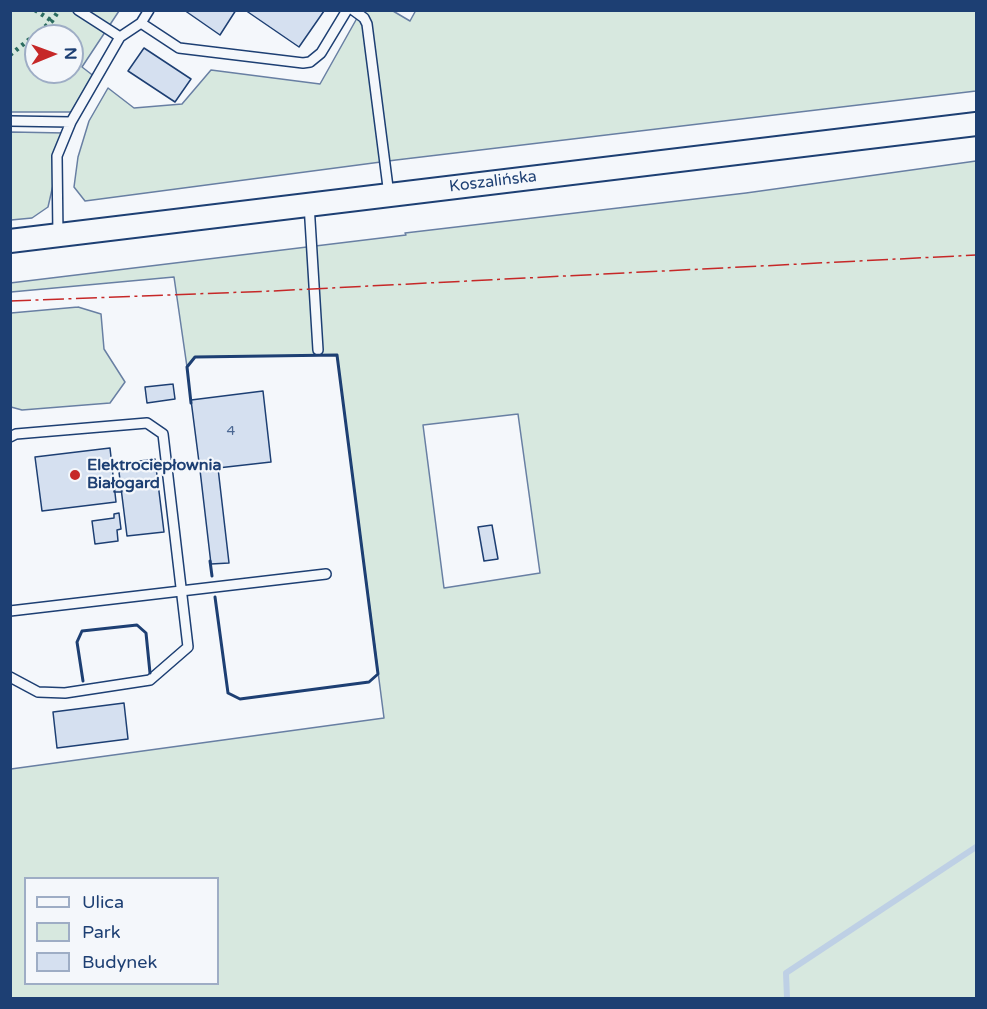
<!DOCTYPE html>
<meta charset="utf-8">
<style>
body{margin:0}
#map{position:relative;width:987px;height:1009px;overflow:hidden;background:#f4f7fb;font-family:"Varela Round",sans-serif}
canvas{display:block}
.frame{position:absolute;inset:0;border:12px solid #1d3f73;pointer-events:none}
.legend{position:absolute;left:24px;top:877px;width:195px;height:108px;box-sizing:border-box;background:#f4f7fb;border:2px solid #9eadc5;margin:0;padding:8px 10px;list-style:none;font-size:18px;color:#1d3f73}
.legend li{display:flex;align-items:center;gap:12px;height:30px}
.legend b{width:30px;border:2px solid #9eadc5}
.north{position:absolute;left:24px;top:24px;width:60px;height:60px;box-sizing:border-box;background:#f4f7fb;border:2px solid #9eadc5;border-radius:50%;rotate:89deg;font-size:16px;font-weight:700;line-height:24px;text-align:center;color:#1d3f73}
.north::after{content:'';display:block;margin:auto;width:21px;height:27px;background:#c62828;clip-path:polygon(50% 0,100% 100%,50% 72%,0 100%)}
</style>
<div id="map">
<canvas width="987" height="1009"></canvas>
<div class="frame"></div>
<ul class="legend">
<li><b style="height:8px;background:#f4f7fb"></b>Ulica</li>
<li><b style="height:16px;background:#d7e8df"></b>Park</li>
<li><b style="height:16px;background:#d5e0f0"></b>Budynek</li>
</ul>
<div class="north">N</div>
</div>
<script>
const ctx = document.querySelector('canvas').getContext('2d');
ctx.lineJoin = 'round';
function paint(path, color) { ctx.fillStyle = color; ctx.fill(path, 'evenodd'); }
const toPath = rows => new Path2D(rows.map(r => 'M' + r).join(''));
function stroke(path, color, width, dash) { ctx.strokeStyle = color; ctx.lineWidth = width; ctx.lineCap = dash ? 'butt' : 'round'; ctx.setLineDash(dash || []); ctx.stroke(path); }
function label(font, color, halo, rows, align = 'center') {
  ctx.font = font + ' "Varela Round",sans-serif'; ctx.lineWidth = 4.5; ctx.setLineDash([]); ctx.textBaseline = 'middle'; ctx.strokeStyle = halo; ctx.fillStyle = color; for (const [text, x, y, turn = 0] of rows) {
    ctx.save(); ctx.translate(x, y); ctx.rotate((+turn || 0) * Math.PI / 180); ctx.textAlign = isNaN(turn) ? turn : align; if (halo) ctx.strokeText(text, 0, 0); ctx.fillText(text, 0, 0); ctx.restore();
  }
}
const green = toPath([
 [416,10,976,11,976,91,396,160,85,201,74,187,78,157,89,121,108,88,134,108,182,104,211,70,320,84,361,11,393,11,410,21,416,10],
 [10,11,119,11,82,67,95,77,75,112,11,112,10,11],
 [36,36,72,36,72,72,36,72,36,36],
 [11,132,65,133,48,207,32,218,11,220,11,132],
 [976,161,976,998,11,998,11,769,384,718,337,355,195,357,187,367,174,277,11,292,10,283,406,235,405,233,746,193,976,161],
 [518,414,540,573,444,588,423,425,518,414],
 [26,878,218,878,218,984,26,984,26,878],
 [78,307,101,314,104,349,125,382,110,403,22,410,11,407,11,313,78,307]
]);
paint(green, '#d7e8df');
stroke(green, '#687fa3', 1.5);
stroke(toPath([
 [787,998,786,973,976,847]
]), '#bed0e5', 6);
const building = toPath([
 [184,10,236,10,220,35,184,10],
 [245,10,323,10,324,11,299,47,245,10],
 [144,48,191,79,175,102,128,71,144,48],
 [173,384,175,399,147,403,145,387,173,384],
 [263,391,271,462,200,470,191,400,263,391],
 [110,448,116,502,42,511,35,457,110,448],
 [155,459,164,532,127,536,118,464,155,459],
 [218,468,229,563,211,564,200,470,218,468],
 [120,482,122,492,114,492,114,483,120,482],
 [119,513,121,529,117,530,118,541,95,544,92,521,114,518,114,514,119,513],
 [492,525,498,559,484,561,478,527,492,525],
 [124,703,128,739,57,748,53,712,124,703]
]);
paint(building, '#d5e0f0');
stroke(building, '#1d3f73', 1.5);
const service = toPath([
 [78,10,120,37],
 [353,10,364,18,367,24,389,195],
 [141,23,179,48,303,63,310,62,321,53,347,10],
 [10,121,71,122],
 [309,204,318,350],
 [58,236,57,156,71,122,120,37,141,23,149,10],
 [10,437,16,434,147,423,163,434,188,647,150,680,65,693,38,692,10,677],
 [10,611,326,574]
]);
const tertiary = toPath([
 [10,241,976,124]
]);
stroke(service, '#1d3f73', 12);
stroke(tertiary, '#1d3f73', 26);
stroke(service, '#f4f7fb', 9);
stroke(tertiary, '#f4f7fb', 22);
stroke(toPath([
 [35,10,52,21],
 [10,55,52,21,59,10]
]), '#2c6c60', 4.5, [3, 4.5]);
stroke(toPath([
 [191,403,187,367,195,357,337,355,378,674,369,682,240,699,228,693,215,597],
 [210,561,212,576],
 [83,681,77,642,82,631,137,625,146,633,150,673]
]), '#1d3f73', 3);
stroke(toPath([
 [10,301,272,291,976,255]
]), '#c62828', 1.5, [21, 4.5, 3, 4.5]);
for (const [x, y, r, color] of [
 [75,475,6,"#c62828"]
]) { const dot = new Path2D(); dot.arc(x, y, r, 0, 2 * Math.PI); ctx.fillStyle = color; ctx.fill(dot); stroke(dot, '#f4f7fb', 2); }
label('14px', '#4b6792', null, [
 ["4",231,431]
]);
label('16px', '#1d3f73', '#f4f7fb', [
 ["Koszalińska",493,182,-7]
]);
label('bold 16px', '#1d3f73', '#f4f7fb', [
 ["Elektrociepłownia",87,466],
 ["Białogard",87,484]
], 'left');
</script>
